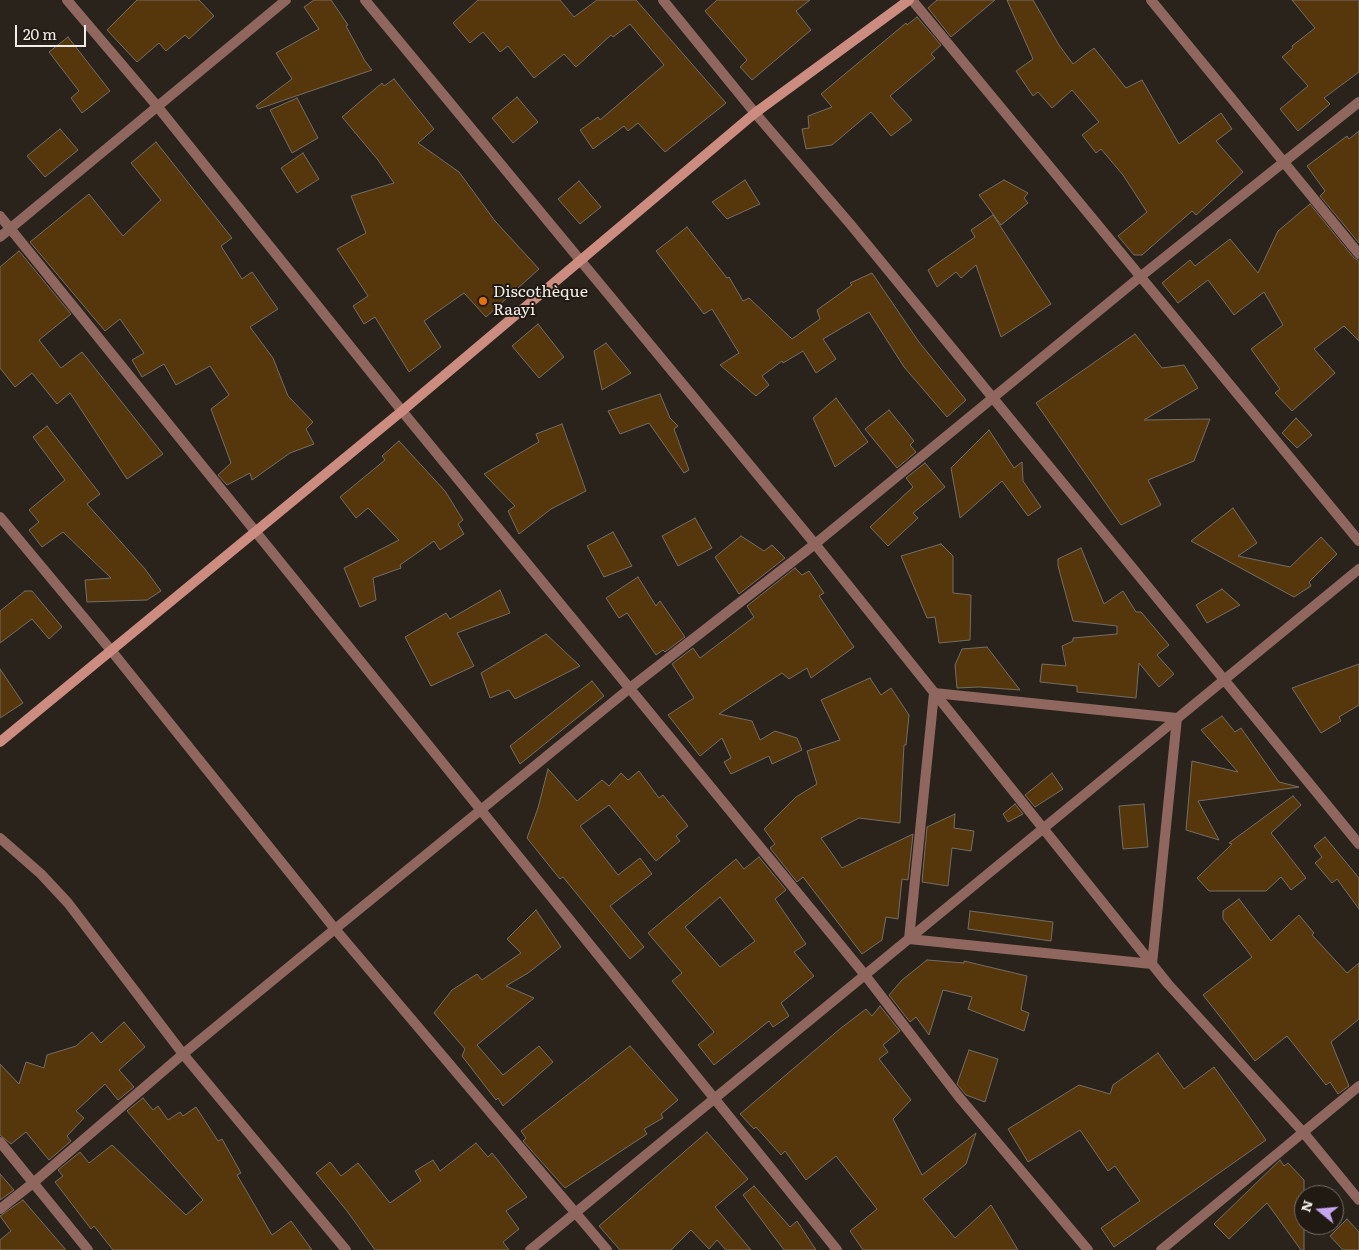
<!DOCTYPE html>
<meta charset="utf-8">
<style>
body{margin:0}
#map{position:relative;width:1359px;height:1250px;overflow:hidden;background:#2a231c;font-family:Literata,serif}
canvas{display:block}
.north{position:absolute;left:1294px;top:1185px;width:50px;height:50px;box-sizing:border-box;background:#201a13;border:1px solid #746e68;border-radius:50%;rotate:287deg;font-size:14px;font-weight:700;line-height:20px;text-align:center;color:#f1ede8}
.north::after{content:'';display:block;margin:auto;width:18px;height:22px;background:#c6a6f0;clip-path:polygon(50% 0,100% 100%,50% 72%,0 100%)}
.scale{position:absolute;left:15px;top:25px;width:71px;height:22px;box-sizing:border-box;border:2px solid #f1ede8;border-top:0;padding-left:6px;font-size:15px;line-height:18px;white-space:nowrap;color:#f1ede8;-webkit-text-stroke:4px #201a13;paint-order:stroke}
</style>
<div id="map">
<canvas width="1359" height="1250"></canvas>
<div class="north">N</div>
<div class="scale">20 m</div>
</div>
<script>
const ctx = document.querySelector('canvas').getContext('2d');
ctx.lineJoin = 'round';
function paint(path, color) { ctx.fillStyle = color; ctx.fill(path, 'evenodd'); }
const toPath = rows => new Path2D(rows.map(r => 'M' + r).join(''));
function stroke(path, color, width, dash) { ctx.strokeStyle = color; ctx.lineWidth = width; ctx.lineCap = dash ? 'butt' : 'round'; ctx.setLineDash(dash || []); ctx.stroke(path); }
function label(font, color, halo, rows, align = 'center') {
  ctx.font = font + ' Literata,serif'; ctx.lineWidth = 4; ctx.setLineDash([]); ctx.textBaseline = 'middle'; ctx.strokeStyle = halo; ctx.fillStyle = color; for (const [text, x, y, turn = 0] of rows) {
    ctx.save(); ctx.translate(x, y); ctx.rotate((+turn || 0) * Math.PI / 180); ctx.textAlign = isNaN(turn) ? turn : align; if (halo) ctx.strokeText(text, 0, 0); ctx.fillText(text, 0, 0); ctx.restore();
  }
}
const building = toPath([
 [137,0,199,0,214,16,189,39,185,35,166,51,159,43,137,62,107,30,137,0],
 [314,0,331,0,348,25,346,26,365,61,372,70,258,109,256,106,292,79,276,53,319,29,304,7,314,0],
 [478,0,560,0,574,17,597,0,636,0,726,103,665,152,638,123,628,131,624,126,593,149,580,130,598,117,600,120,664,65,630,24,613,37,611,35,576,67,564,54,534,78,508,46,500,52,483,32,470,43,453,23,478,0],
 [717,0,810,0,796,11,811,30,752,80,740,67,747,60,705,11,717,0],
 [937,0,995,0,951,37,928,8,937,0],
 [1007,0,1033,0,1059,45,1073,64,1094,48,1126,88,1142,80,1179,144,1221,113,1232,129,1216,141,1243,172,1196,215,1192,211,1142,255,1134,255,1118,236,1147,212,1123,175,1101,149,1096,153,1082,135,1099,122,1072,90,1052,108,1038,92,1033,96,1016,71,1033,59,1007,0],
 [1292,0,1359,0,1359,72,1324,98,1330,104,1298,131,1280,109,1308,86,1282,57,1293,48,1292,46,1315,28,1292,0],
 [917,17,941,45,931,54,935,58,890,96,912,120,891,136,871,112,832,145,806,149,802,129,809,128,808,116,832,107,821,94,906,23,907,25,917,17],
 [68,37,110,91,82,113,71,98,79,91,49,52,68,37],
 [394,79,434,129,418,143,459,172,495,221,539,269,486,317,464,293,424,321,441,347,409,372,375,317,364,324,353,306,368,296,337,249,366,233,351,196,394,183,378,160,342,117,382,83,384,86,394,79],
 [517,97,538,122,513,143,492,118,517,97],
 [297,98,318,138,292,153,270,110,297,98],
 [60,129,78,150,45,177,27,156,60,129],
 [1359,131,1359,243,1320,196,1325,191,1307,166,1347,136,1349,139,1359,131],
 [156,142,232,238,221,246,242,279,252,272,278,309,250,327,273,358,288,396,313,422,306,429,314,444,290,453,252,480,250,473,227,485,218,475,231,463,211,409,229,395,210,366,176,385,164,364,142,377,132,360,144,353,120,319,105,331,30,242,89,194,123,236,161,200,131,163,156,142],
 [303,153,319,179,297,193,281,168,303,153],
 [745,180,760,204,727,219,712,202,745,180],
 [1004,180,1028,193,1024,198,1028,203,1001,225,979,195,1004,180],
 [579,181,601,207,580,224,558,199,579,181],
 [1310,204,1354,258,1359,261,1359,341,1344,326,1314,349,1335,373,1292,411,1275,393,1280,389,1251,349,1283,325,1264,292,1234,315,1208,280,1178,303,1162,283,1190,260,1195,266,1230,239,1258,273,1278,231,1310,204],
 [993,215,1051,304,1001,337,976,265,961,278,956,272,937,287,928,270,975,237,971,230,993,215],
 [687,227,727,278,729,277,743,301,749,298,792,339,820,319,817,310,852,285,850,283,872,273,919,342,966,400,947,417,904,367,869,312,823,339,836,359,816,373,803,351,783,363,782,361,762,376,769,385,756,396,720,365,739,353,712,309,704,314,656,251,687,227],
 [19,251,71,314,39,340,61,368,82,352,163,454,127,479,70,393,57,404,32,373,15,387,0,368,0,267,19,251],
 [538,324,564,357,539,378,512,346,538,324],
 [1135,334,1162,368,1184,365,1198,388,1144,420,1210,419,1194,461,1148,480,1161,505,1121,525,1036,403,1135,334],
 [606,343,631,373,602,390,594,351,606,343],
 [660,394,670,418,678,426,674,429,689,470,684,473,649,423,620,434,608,411,660,394],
 [836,398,868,442,835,467,813,418,836,398],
 [889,410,914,441,910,445,916,452,897,468,865,429,889,410],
 [1296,418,1312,435,1297,448,1282,433,1296,418],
 [562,424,586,491,551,509,519,534,508,511,515,506,484,474,539,442,536,434,562,424],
 [47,426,100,494,87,504,145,569,161,591,147,600,87,602,85,580,111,578,63,532,42,547,29,530,39,522,29,510,65,480,33,437,47,426],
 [989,430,1014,468,1022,462,1023,481,1041,507,1028,516,1002,481,960,518,951,468,989,430],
 [399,441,445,491,463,520,458,524,464,534,440,550,434,541,400,565,401,568,373,578,376,600,360,607,344,568,399,540,368,508,356,518,340,497,385,460,382,456,399,441],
 [925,463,945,487,913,513,918,518,888,546,870,527,913,487,906,478,925,463],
 [1233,508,1257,543,1238,556,1290,567,1321,537,1337,554,1309,582,1311,586,1294,597,1191,541,1233,508],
 [695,518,712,548,678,566,662,536,695,518],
 [613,532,632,566,604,577,587,546,613,532],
 [741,536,764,551,772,545,785,558,739,594,715,557,741,536],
 [941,544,953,556,953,593,971,595,970,640,939,643,935,617,927,618,901,556,941,544],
 [1081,548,1104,604,1123,591,1136,612,1141,612,1169,645,1157,655,1174,674,1159,687,1139,663,1136,698,1077,692,1077,686,1040,682,1042,664,1066,666,1062,646,1073,641,1073,638,1117,634,1117,626,1073,621,1058,566,1058,559,1081,548],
 [795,568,802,575,809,571,824,593,819,596,854,647,811,678,807,668,789,679,782,673,719,714,752,721,760,740,775,731,797,738,802,750,772,764,769,756,731,774,724,762,731,758,722,738,700,756,668,715,694,698,672,664,693,648,700,658,754,617,747,606,795,568],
 [638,577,656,606,660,601,685,637,665,652,663,650,656,655,627,613,619,618,606,598,638,577],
 [1222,589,1240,605,1207,623,1196,605,1222,589],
 [500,590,510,613,457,633,474,666,431,686,405,637,446,613,450,619,500,590],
 [25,591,32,591,62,627,49,639,32,619,0,643,0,611,25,591],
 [546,634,580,666,515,699,509,690,490,698,481,673,546,634],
 [987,647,1020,690,979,687,957,688,955,665,962,649,987,647],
 [1359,664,1359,705,1339,717,1341,721,1321,733,1292,688,1359,664],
 [0,669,23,703,0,718,0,669],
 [870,678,881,695,891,688,909,715,906,745,904,745,900,823,859,818,821,838,842,868,913,834,908,880,902,879,898,919,886,917,882,940,862,954,803,877,797,882,770,848,775,844,764,829,796,797,817,784,807,751,840,740,821,700,870,678],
 [592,681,604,696,520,764,510,746,592,681],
 [1222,716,1235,732,1241,728,1279,782,1299,787,1198,801,1219,840,1186,830,1192,761,1238,772,1201,730,1222,716],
 [548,769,577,801,602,780,609,786,621,773,628,780,639,771,659,798,663,795,688,826,676,836,680,841,656,861,609,805,580,826,618,875,640,858,652,874,610,906,644,947,630,959,563,877,560,879,527,838,538,808,548,769],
 [1052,773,1063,789,1035,807,1025,795,1052,773],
 [1293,796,1301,805,1271,833,1306,878,1291,890,1281,877,1266,891,1209,891,1197,878,1232,844,1229,843,1293,796],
 [1015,804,1023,814,1008,822,1003,814,1015,804],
 [1144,804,1148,847,1123,849,1119,806,1144,804],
 [955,814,954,828,974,831,971,851,952,848,948,886,922,882,927,827,955,814],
 [1325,837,1359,878,1359,909,1337,879,1332,883,1315,863,1322,857,1314,846,1325,837],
 [759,857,786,890,775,899,806,944,794,952,814,976,781,1003,789,1016,773,1027,769,1021,714,1065,698,1045,714,1032,672,981,682,973,648,933,736,859,744,869,759,857],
 [720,897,755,941,720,967,685,927,720,897],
 [1239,899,1271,941,1299,915,1314,933,1312,935,1347,973,1359,963,1359,1019,1331,1042,1349,1086,1338,1094,1330,1082,1326,1085,1287,1036,1255,1061,1203,995,1252,957,1223,919,1223,911,1239,899],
 [536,910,561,947,528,973,506,986,534,998,477,1045,503,1075,539,1046,553,1062,503,1106,498,1098,496,1100,462,1056,465,1049,434,1013,452,990,477,974,482,980,521,953,507,939,536,910],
 [970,911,1053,922,1051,941,968,929,970,911],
 [927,960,964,963,964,961,1027,976,1021,1010,1029,1013,1024,1031,968,1009,972,997,943,990,929,1035,916,1017,910,1022,889,995,902,980,927,960],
 [880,1006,900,1031,883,1045,888,1052,879,1059,911,1100,893,1119,922,1175,976,1133,966,1164,923,1199,955,1238,991,1205,1018,1250,863,1250,850,1231,877,1209,836,1156,806,1180,785,1151,781,1155,756,1127,754,1129,740,1114,841,1028,866,1009,872,1016,880,1006],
 [124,1022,145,1047,119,1070,134,1087,118,1100,105,1084,76,1111,84,1118,67,1136,71,1141,49,1160,26,1132,11,1144,0,1135,0,1064,19,1084,26,1062,44,1068,47,1055,76,1046,92,1032,101,1043,124,1022],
 [630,1046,678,1100,661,1114,663,1118,644,1129,647,1134,565,1188,523,1141,526,1138,521,1131,630,1046],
 [969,1050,998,1059,985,1102,966,1095,957,1084,969,1050],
 [1158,1053,1184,1089,1214,1067,1266,1140,1114,1247,1101,1228,1140,1201,1115,1166,1108,1171,1080,1130,1028,1162,1008,1129,1079,1085,1110,1094,1113,1085,1158,1053],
 [143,1098,153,1110,158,1106,168,1120,180,1112,183,1116,196,1107,218,1141,222,1139,241,1173,237,1175,272,1235,291,1221,312,1250,113,1250,94,1226,91,1229,55,1182,63,1176,58,1170,80,1152,89,1163,112,1145,186,1215,203,1200,127,1111,143,1098],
 [707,1132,748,1179,715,1207,751,1250,726,1250,717,1240,709,1249,691,1230,671,1250,620,1250,599,1226,707,1132],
 [476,1143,488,1157,492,1153,527,1197,506,1211,519,1229,503,1242,509,1250,375,1250,347,1211,316,1173,330,1162,341,1176,358,1163,390,1203,421,1181,415,1171,433,1160,440,1171,476,1143],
 [1280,1160,1284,1166,1288,1163,1304,1180,1304,1250,1301,1250,1267,1203,1229,1239,1214,1224,1280,1160],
 [0,1174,14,1190,0,1200,0,1174],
 [754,1186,790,1227,797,1221,816,1250,784,1250,743,1195,754,1186],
 [23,1200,66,1250,0,1250,0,1240,11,1231,0,1216,23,1200],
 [1347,1219,1359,1232,1359,1250,1343,1250,1330,1236,1347,1219]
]);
paint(building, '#56370c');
stroke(building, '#746d64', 1);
stroke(toPath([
 [934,693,1177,718,1152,964,909,939,934,693]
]), '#8f675f', 10);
stroke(toPath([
 [67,0,157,106,402,411,865,975,959,1097,1088,1250],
 [365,0,815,544,1168,984,1303,1132,1359,1200],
 [663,0,755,113,851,225,1359,844],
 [912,0,1359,541],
 [1151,0,1359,254],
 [0,216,837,1250],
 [0,237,286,0],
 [0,517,110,649,335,929,607,1250],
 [0,838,41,874,68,903,183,1054,346,1250],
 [0,1142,88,1250],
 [0,1209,33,1183,183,1054,335,929,630,688,815,544,1140,277,1359,102],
 [530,1250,1359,569],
 [1161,1250,1359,1086]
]), '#8f675f', 10);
stroke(toPath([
 [0,742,402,411,755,113,909,0]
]), '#cc8c80', 10);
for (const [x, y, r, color] of [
 [483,301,5,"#e8710a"]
]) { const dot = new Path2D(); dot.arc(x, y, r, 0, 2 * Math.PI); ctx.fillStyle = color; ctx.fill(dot); stroke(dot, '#201a13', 2); }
label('16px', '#f1ede8', '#201a13', [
 ["Discothèque",493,292],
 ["Raayi",493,310]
], 'left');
</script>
